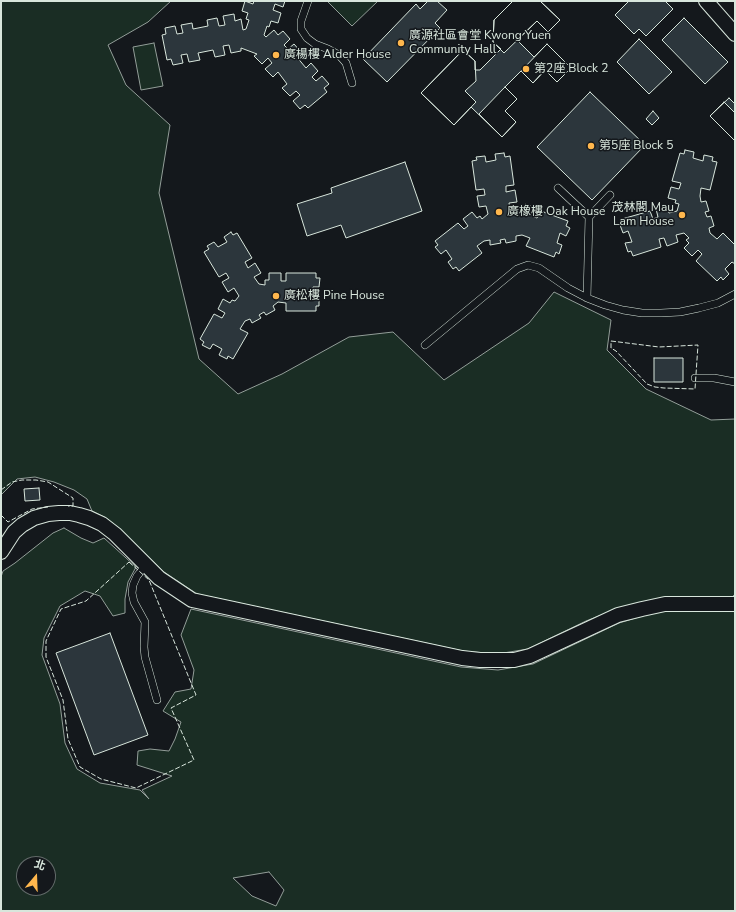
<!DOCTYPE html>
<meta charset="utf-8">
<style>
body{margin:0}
#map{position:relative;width:736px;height:912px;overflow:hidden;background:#14181c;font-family:"Nunito Sans","Noto Sans TC",sans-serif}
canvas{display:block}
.frame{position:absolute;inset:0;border:2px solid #d8e6dc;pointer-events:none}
.north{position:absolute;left:16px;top:856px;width:40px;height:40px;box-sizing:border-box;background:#14181c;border:1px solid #626a69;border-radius:50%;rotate:19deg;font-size:11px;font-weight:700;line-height:16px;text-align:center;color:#d8e6dc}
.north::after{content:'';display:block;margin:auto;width:14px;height:18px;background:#ffb74d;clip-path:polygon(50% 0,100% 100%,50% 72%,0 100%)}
</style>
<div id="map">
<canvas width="736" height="912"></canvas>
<div class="frame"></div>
<div class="north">北</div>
</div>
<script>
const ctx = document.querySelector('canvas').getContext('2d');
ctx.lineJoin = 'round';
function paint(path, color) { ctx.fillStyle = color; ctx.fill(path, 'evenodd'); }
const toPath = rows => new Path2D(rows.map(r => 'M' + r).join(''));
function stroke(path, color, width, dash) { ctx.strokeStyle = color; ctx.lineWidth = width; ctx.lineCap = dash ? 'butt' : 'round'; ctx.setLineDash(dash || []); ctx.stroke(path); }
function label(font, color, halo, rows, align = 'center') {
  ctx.font = font + ' "Nunito Sans","Noto Sans TC",sans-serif'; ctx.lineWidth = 3; ctx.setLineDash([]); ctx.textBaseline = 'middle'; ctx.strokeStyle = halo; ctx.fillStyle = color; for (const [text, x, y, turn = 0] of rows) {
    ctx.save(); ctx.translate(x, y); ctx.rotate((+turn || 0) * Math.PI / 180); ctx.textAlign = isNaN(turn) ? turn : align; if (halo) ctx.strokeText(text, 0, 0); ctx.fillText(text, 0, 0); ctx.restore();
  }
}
const green = toPath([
 [1,1,171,1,148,22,108,45,126,85,170,125,159,193,199,359,238,394,282,374,349,337,393,332,444,380,529,323,554,292,611,320,607,350,646,389,711,420,735,419,735,594,731,598,617,609,586,621,528,649,497,654,463,651,197,594,164,572,120,529,106,518,92,511,87,499,74,490,54,482,35,477,17,479,1,495,1,1],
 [327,1,378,1,352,26,327,1],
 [154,43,163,86,141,90,133,47,154,43],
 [64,528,81,538,93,543,104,538,136,567,128,582,125,599,125,613,113,616,100,596,85,591,60,606,44,638,42,655,60,704,65,743,77,769,100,783,140,790,149,799,142,790,172,776,137,765,138,751,150,749,169,751,175,739,181,722,163,711,175,692,191,689,194,670,181,635,191,609,461,667,498,670,533,664,619,623,662,610,735,610,735,911,1,911,1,577,3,571,15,563,53,533,64,528],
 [24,864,48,864,48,888,24,888,24,864],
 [269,872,284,890,276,906,252,896,233,878,269,872]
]);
paint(green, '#1a2d24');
stroke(green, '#939e99', 1);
const building = toPath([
 [245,1,253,4,254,1,285,1,283,7,275,4,273,10,281,13,278,23,271,21,269,27,267,26,264,35,266,37,274,30,278,35,283,31,290,39,284,45,288,49,294,44,301,52,296,56,306,68,311,63,318,71,312,77,316,81,322,76,329,84,324,88,327,92,308,108,305,105,300,109,293,101,300,95,296,91,290,96,282,88,287,84,278,72,273,77,265,69,272,63,268,58,262,64,254,56,257,54,241,48,241,51,231,53,229,45,223,46,225,55,215,57,213,50,198,53,200,60,189,62,187,54,181,55,183,63,173,65,171,59,167,60,162,35,166,34,165,28,175,26,177,34,183,33,181,25,192,23,193,29,208,26,207,20,217,18,219,26,225,25,223,16,234,14,235,21,241,19,243,30,246,29,249,20,246,19,248,13,242,11,245,1],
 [428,1,437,1,447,10,435,23,440,28,387,82,363,59,416,4,420,9,428,1],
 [513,1,540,1,560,20,548,32,537,21,517,40,534,57,547,44,571,68,557,82,545,70,533,83,521,71,505,87,517,99,505,111,516,122,502,137,471,107,454,125,421,93,463,50,475,61,475,70,480,70,501,49,493,42,494,20,513,1],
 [513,1,540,1,560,20,548,32,537,21,504,53,493,42,494,20,513,1],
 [629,1,665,1,673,9,646,36,639,29,634,34,615,15,629,1],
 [684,18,728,62,705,84,662,40,684,18],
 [639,39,672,72,649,94,617,62,639,39],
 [547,44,571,68,557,82,545,70,533,83,521,71,547,44],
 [463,50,475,61,476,81,465,91,476,102,454,125,421,93,463,50],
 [505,87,517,99,505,111,516,122,502,137,479,114,505,87],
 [590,92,645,145,592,200,537,147,590,92],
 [729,98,735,104,735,141,710,116,729,98],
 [724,102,735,113,735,141,710,116,724,102],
 [653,111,659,118,652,125,646,119,653,111],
 [685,150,694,152,693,158,703,161,704,155,713,157,712,161,717,162,710,190,701,188,700,196,701,202,706,201,709,211,705,212,707,217,711,216,714,226,709,228,710,233,717,239,723,233,735,245,735,264,732,262,725,269,729,274,723,280,721,277,717,281,696,261,702,254,698,250,692,256,684,248,689,243,686,240,689,238,684,233,676,235,678,242,667,246,664,238,659,239,661,247,633,256,631,251,628,252,625,243,632,242,628,231,623,233,620,225,623,224,622,219,650,211,653,219,658,217,656,209,667,206,669,213,677,211,679,204,675,203,676,200,668,198,671,187,679,189,681,183,672,181,680,153,684,154,685,150],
 [504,153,505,157,510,156,514,185,506,186,506,192,515,190,517,202,509,203,510,211,517,214,518,210,522,211,525,204,535,208,532,216,537,218,541,211,568,221,566,226,570,228,566,236,560,233,557,243,562,245,559,254,556,252,554,257,526,246,530,238,522,235,516,236,516,241,506,243,505,239,500,240,501,243,490,245,490,240,484,241,477,246,482,253,459,271,456,267,453,269,448,262,452,259,446,250,441,254,435,247,438,245,435,241,458,223,464,229,468,226,463,219,472,212,477,218,480,216,482,219,488,214,486,206,479,207,477,196,485,195,484,189,476,190,472,161,477,160,476,157,485,156,486,162,496,160,495,154,504,153],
 [405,162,422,211,346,238,341,225,307,236,297,204,332,193,331,188,405,162],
 [231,232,233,235,237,233,252,258,245,262,248,268,255,263,261,273,254,277,259,284,265,285,265,280,269,280,269,273,281,273,281,281,286,281,286,273,316,273,316,278,320,278,319,287,313,287,313,297,319,297,319,306,316,306,316,311,286,311,286,303,278,302,273,306,275,310,266,315,264,312,259,315,261,318,252,323,250,319,245,321,240,329,248,333,233,359,228,356,227,359,219,355,222,349,213,344,210,349,202,345,204,342,200,339,214,314,222,318,225,313,218,309,223,299,230,303,232,300,235,301,239,296,234,288,228,292,222,282,229,278,226,273,219,277,204,252,209,249,207,246,214,242,218,247,227,242,224,237,231,232],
 [654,358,683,358,683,382,654,382,654,358],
 [39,488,40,500,25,501,24,489,39,488],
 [110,633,148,735,94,755,56,653,110,633]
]);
paint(building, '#2c363c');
stroke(building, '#d8e6dc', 1);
const service = toPath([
 [308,1,301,21,301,29,307,38,315,44,328,49,339,55,346,63,352,83],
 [558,188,589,217,610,195],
 [587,298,589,217],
 [425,345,517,269,528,265,539,268,568,288,587,298,605,305,623,310,642,313,661,313,680,312,699,308,718,303,735,294],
 [695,378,714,378,735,382],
 [146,565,137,576,133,585,132,593,134,602,145,622,144,647,145,657,157,700]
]);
const minor = toPath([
 [706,1,735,34],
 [1,552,14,532,22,525,34,518,48,514,59,513,70,513,79,515,89,518,102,524,115,534,159,578,192,600,462,658,480,660,514,660,530,656,618,615,642,609,665,604,735,604]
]);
stroke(service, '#d8e6dc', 8);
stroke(minor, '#d8e6dc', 16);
stroke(service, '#14181c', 7);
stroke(minor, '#14181c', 14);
stroke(toPath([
 [611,341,659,347,698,345,695,389,664,388,655,387,647,384,616,351,611,348,611,341],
 [1,490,12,482,22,480,36,480,48,482,73,498,73,506,68,506],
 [1,515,8,522,32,509,48,507],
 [129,562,149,580,196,695,171,708,194,760,136,788,101,779,80,767,68,739,63,700,46,657,46,641,61,609,86,601,129,562]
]), '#d8e6dc', 1, [5, 2]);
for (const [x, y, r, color] of [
 [401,43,4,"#ffb74d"],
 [276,55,4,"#ffb74d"],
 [526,69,4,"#ffb74d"],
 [591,146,4,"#ffb74d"],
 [499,212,4,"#ffb74d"],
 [682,215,4,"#ffb74d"],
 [276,296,4,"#ffb74d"]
]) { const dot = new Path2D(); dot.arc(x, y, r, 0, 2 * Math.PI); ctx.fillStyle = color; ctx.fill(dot); stroke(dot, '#14181c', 1.5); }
label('12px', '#d8e6dc', '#14181c', [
 ["廣源社區會堂 Kwong Yuen",409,36],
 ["Community Hall",409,50],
 ["廣楊樓 Alder House",284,55],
 ["第2座 Block 2",534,69],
 ["第5座 Block 5",599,146],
 ["茂林閣 Mau",674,208,"right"],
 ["Lam House",674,222,"right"],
 ["廣橡樓 Oak House",507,212],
 ["廣松樓 Pine House",284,296]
], 'left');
</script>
